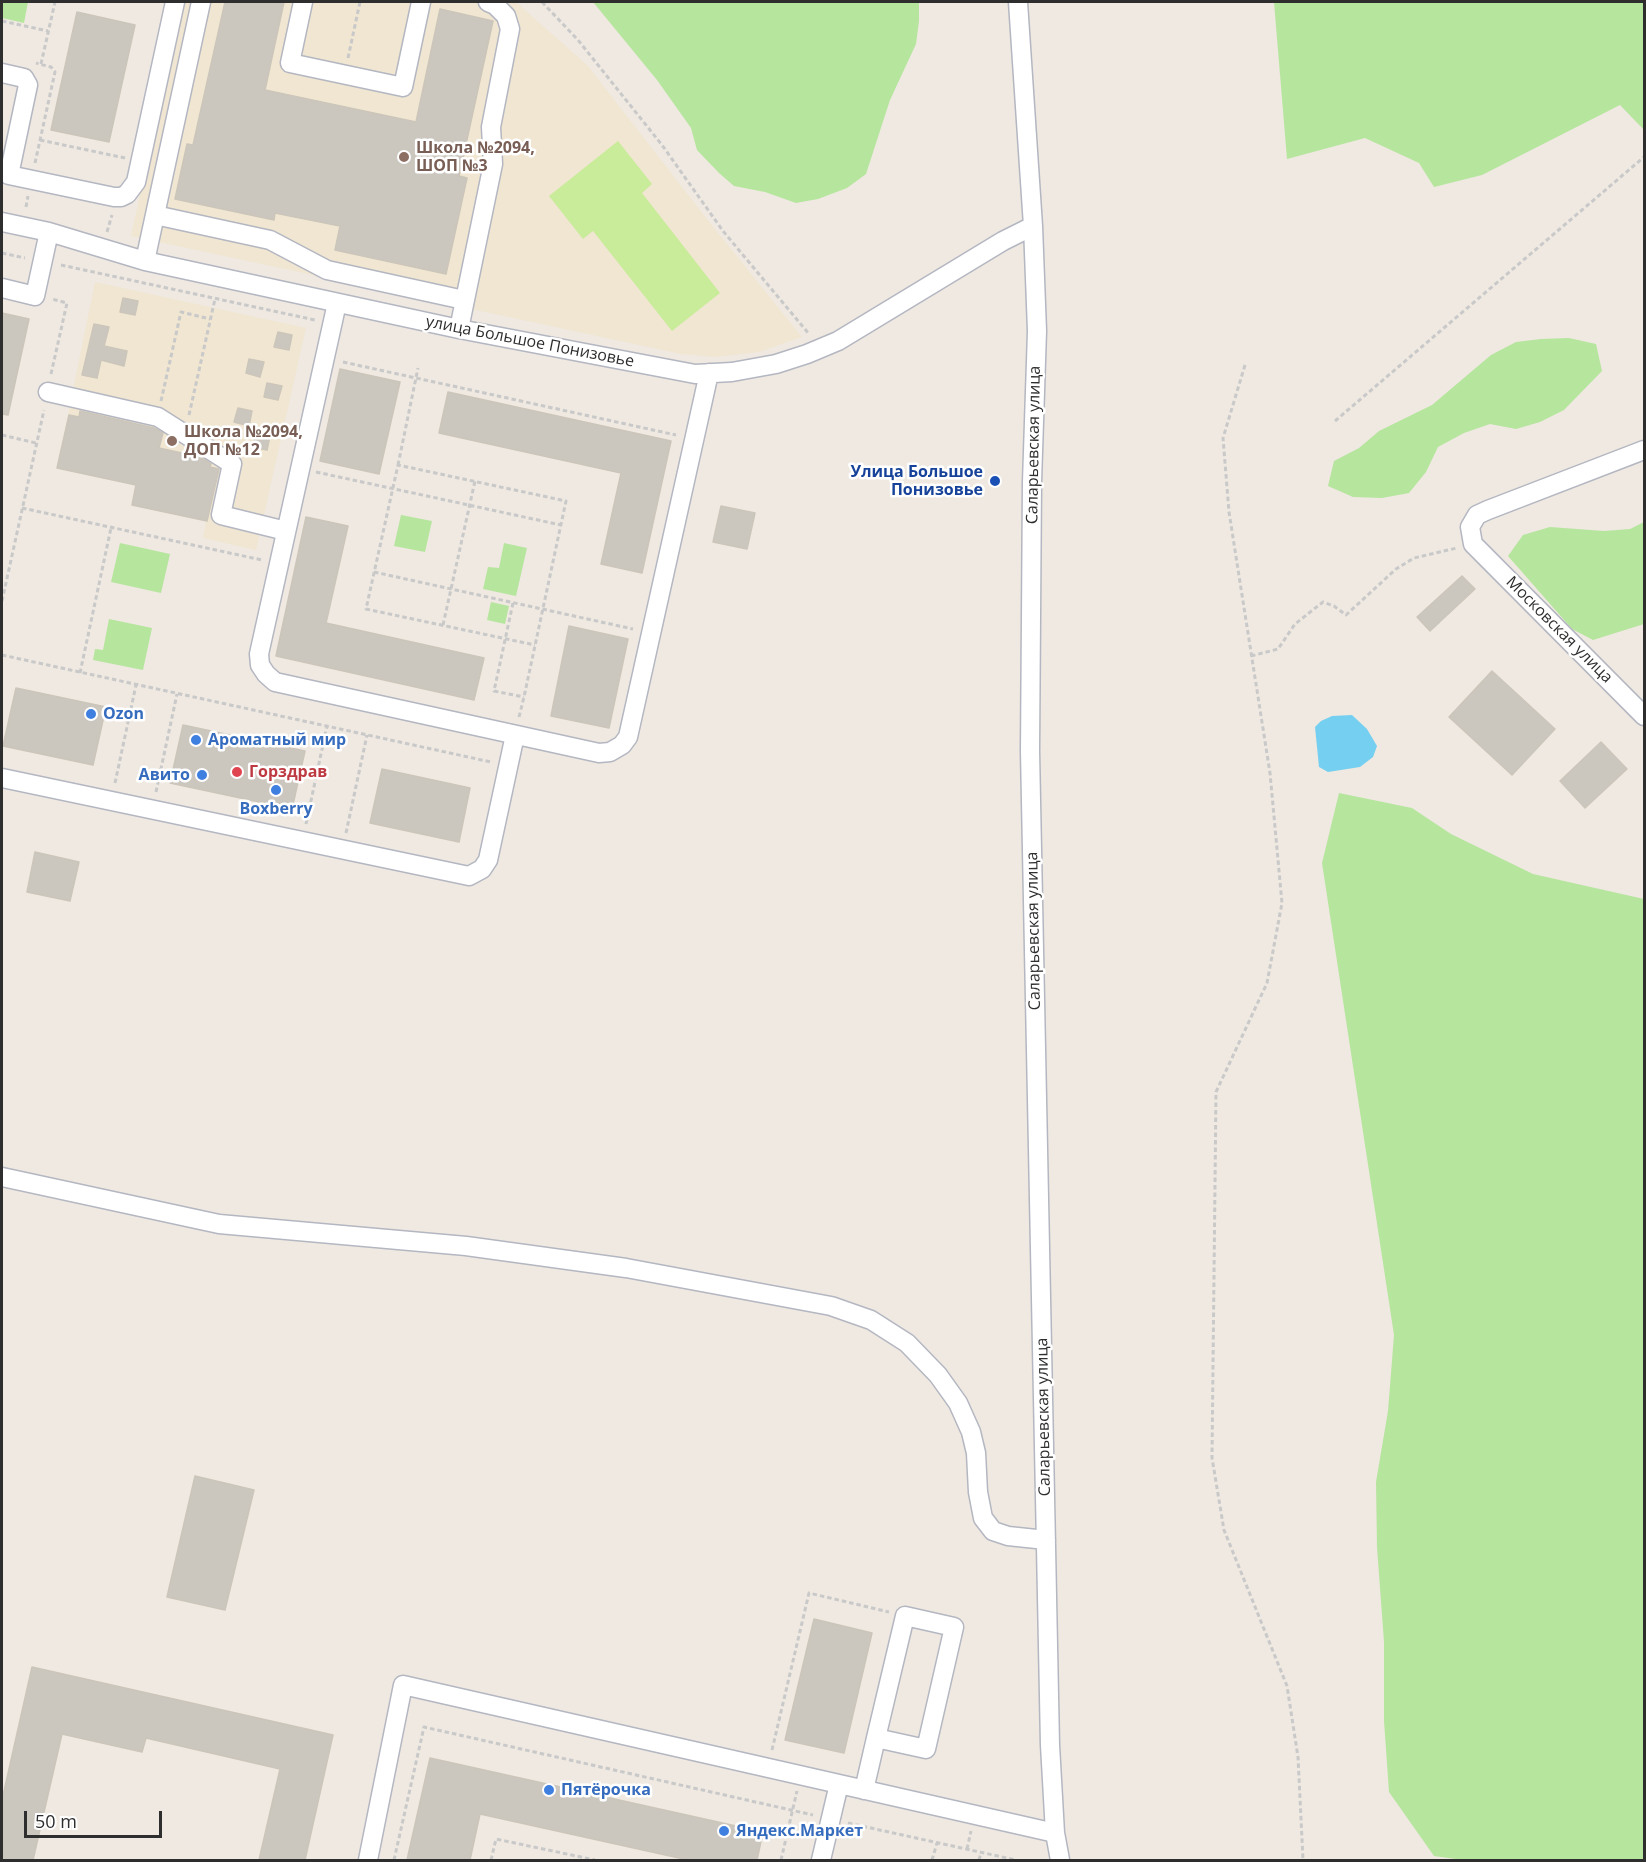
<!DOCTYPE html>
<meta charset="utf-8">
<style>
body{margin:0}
#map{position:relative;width:1646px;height:1862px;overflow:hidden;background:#efe9e1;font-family:"Open Sans",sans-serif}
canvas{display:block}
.frame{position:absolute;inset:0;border:3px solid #2e2e2e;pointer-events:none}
.scale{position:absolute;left:24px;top:1811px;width:138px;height:27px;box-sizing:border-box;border:3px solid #2e2e2e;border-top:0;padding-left:8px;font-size:18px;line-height:21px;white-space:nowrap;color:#2e2e2e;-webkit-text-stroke:4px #fff;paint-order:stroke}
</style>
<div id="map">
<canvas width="1646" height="1862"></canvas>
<div class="frame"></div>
<div class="scale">50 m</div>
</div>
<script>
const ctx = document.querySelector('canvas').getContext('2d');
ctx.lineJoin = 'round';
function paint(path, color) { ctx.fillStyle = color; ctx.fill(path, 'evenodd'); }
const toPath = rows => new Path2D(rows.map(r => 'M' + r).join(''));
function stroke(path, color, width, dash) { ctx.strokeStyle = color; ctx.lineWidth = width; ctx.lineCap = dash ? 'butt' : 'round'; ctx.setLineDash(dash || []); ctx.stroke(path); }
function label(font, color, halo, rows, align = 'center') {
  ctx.font = font + ' "Open Sans",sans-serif'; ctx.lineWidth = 5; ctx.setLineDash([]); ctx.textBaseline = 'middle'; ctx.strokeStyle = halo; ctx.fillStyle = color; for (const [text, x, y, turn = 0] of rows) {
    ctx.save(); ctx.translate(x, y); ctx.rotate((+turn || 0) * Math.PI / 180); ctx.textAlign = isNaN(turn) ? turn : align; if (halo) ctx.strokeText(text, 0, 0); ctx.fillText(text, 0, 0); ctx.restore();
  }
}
paint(toPath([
 [182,2,516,2,588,66,714,228,802,337,759,352,715,357,681,354,131,236],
 [95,282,306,328,256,550,203,538,206,521,132,505,135,492,141,486,57,468]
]), '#f0e6d1');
paint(toPath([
 [2,2,28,2,24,23,2,18],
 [593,2,919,2,919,21,916,44,890,100,866,174,847,188,818,199,796,203,765,192,734,186,719,173,697,150,691,128,657,80],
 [1274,2,1644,2,1644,130,1620,105,1482,175,1434,187,1419,163,1365,138,1287,159],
 [1569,338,1596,344,1602,371,1564,410,1540,422,1516,429,1490,424,1464,433,1438,447,1426,472,1409,493,1382,498,1353,497,1328,486,1334,461,1359,448,1379,431,1432,405,1491,355,1516,342,1541,339],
 [401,515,432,521,425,552,394,546],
 [1644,522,1644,624,1593,640,1572,629,1508,556,1523,535,1550,527,1604,531,1630,529],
 [120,543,170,554,161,593,111,582],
 [504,543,527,548,516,596,483,589,488,567,499,568],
 [491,602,509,606,505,624,487,620],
 [109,619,152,628,143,670,93,660,95,649,103,650],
 [1339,793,1412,808,1451,834,1533,874,1644,899,1644,1860,1463,1860,1434,1856,1389,1792,1384,1721,1384,1642,1377,1547,1376,1482,1388,1411,1394,1335,1322,863]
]), '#b6e59e');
paint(toPath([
 [618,141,652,184,642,193,720,293,672,331,593,231,583,239,549,196]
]), '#c9ec9a');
paint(toPath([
 [1352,715,1367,729,1377,746,1373,757,1360,767,1328,772,1319,767,1315,727,1321,721,1332,716]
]), '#75cff0');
const building = toPath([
 [225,2,284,2,265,90,416,122,440,9,493,21,459,176,467,178,446,274,335,250,340,226,275,213,274,220,175,199,187,144,193,145,225,2],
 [77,12,135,25,109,142,51,130,77,12],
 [123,298,138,301,135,315,120,312,123,298],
 [2,313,29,319,8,415,2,414,2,313],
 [94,324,109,327,104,346,127,351,124,366,101,360,97,378,82,375,94,324],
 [278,332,292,335,289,350,274,347,278,332],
 [249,359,264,362,260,377,246,373,249,359],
 [340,369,400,382,379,474,320,461,340,369],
 [267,383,282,386,278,400,264,397,267,383],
 [448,392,671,441,642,573,601,564,621,473,439,433,448,392],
 [238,408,252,411,249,426,234,422,238,408],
 [80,411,154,428,163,433,159,448,200,457,211,464,210,467,219,469,207,521,132,505,136,485,57,468,69,415,79,417,80,411],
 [256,432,270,436,267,450,253,447,256,432],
 [721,506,755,513,747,549,713,542,721,506],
 [306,517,348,526,326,623,484,658,474,700,276,656,306,517],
 [1462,576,1475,589,1430,631,1417,617,1462,576],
 [569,626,628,639,609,728,551,716,569,626],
 [1492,671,1555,729,1512,775,1449,717,1492,671],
 [16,688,106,707,93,765,3,746,16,688],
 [183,725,305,751,292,809,170,783,183,725],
 [1601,742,1627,769,1585,808,1560,781,1601,742],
 [382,769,470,788,459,842,370,823,382,769],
 [35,852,79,862,70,901,27,892,35,852],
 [195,1476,254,1490,225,1610,167,1597,195,1476],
 [814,1619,872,1633,844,1753,785,1740,814,1619],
 [32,1667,333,1735,305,1860,259,1860,280,1769,146,1738,142,1752,62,1734,33,1860,2,1860,2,1800,32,1667],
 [430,1758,763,1832,757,1860,688,1860,480,1814,470,1860,407,1860,430,1758]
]);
paint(building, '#cbc7bf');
stroke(building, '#cbc5ba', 1.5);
const minor = toPath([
 [303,2,290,63,403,87,421,2],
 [1018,2,1033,226,1037,331,1032,482,1030,751,1050,1745,1055,1833,1060,1860],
 [2,73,24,78,28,85,9,175,114,197,121,197,127,194,136,182,175,2],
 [155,215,270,240,327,270,464,300],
 [2,222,49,232,145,261,459,329,695,374,732,372,776,364,807,354,838,341,1003,241,1033,226],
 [145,261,201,2],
 [2,288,35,296,49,232],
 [337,303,259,654,260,665,266,674,275,682,599,753,610,752,622,745,628,737,709,373],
 [459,329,493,164,491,127,510,29,506,16,495,5,488,2],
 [48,392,158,417,232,464,221,515,286,531],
 [1644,450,1488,510,1477,515,1470,527,1473,544,1644,716],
 [2,778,469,876,482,869,488,860,515,735],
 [2,1177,219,1224,466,1246,626,1268,831,1306,871,1320,907,1343,938,1375,958,1403,971,1432,976,1453,978,1492,983,1518,993,1531,1008,1536,1046,1540],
 [864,1790,876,1738,905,1616,954,1627,926,1749,876,1738],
 [368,1860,403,1685,839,1784],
 [821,1860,839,1784,1055,1833]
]);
stroke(minor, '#b4b7c1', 21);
stroke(toPath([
 [542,2,578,40,662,145,723,231,809,334],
 [2,21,48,31],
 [348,58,360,2],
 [41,64,55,2],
 [40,140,125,158],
 [35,163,55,72,51,67,36,63],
 [26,207,28,196],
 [107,232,112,215],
 [2,253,25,258],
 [61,265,315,320],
 [343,362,676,435],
 [1245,365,1223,438,1229,512,1270,773,1282,903,1267,983,1216,1092,1212,1458,1224,1530,1287,1686,1298,1757,1303,1860],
 [51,374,67,303,52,299],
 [161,401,181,312,210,319],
 [189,415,215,299],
 [1335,421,1644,157],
 [2,435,36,443],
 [398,465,418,368],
 [316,472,561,525],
 [22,508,262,560],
 [374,572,633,629],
 [2,601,44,410],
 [513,603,494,691,524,697],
 [443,625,475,481],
 [2,655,491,762],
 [1251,656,1278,649,1295,624,1323,602,1334,606,1346,615,1396,569,1414,558,1457,548],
 [80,673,111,528],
 [519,717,524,697,566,501,398,465,366,609,535,645],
 [115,783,136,685],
 [156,792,177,694],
 [306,824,327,726],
 [346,833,367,735],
 [772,1750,809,1593,889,1612],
 [848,1823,1016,1860],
 [967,1849,971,1831],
 [394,1860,424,1727,813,1815],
 [491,1860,496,1839,595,1860],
 [781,1860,797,1791],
 [932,1860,937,1843],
 [979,1860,981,1853]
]), '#c9c9c9', 3, [4.5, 3]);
stroke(minor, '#fff', 18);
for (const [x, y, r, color] of [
 [404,157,6,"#8d6e63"],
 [172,441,6,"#8d6e63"],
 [995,481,6,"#1a4fb4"],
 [91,714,6,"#3f7fe0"],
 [196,740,6,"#3f7fe0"],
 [237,772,6,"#e0444e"],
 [202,775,6,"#3f7fe0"],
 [276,790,6,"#3f7fe0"],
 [549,1790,6,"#3f7fe0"],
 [724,1831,6,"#3f7fe0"]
]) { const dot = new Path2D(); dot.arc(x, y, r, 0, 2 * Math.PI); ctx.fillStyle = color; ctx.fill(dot); stroke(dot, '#fff', 2); }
label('bold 16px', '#785e54', '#fff', [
 ["Школа №2094,",416,148],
 ["ШОП №3",416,166],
 ["Школа №2094,",184,432],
 ["ДОП №12",184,450]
], 'left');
label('16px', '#2e2e2e', '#fff', [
 ["улица Большое Понизовье",530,342,11],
 ["Саларьевская улица",1034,445,-89],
 ["Московская улица",1559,630,45],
 ["Саларьевская улица",1034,931,-91],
 ["Саларьевская улица",1044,1417,-91]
]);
label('bold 16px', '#164399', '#fff', [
 ["Улица Большое",983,472],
 ["Понизовье",983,490]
], 'right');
label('bold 16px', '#366cbe', '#fff', [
 ["Ozon",103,714],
 ["Ароматный мир",208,740],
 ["Авито",190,775,"right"],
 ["Boxberry",276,809,"center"],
 ["Пятёрочка",561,1790],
 ["Яндекс.Маркет",736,1831]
], 'left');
label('bold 16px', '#be3a42', '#fff', [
 ["Горздрав",249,772]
], 'left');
</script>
